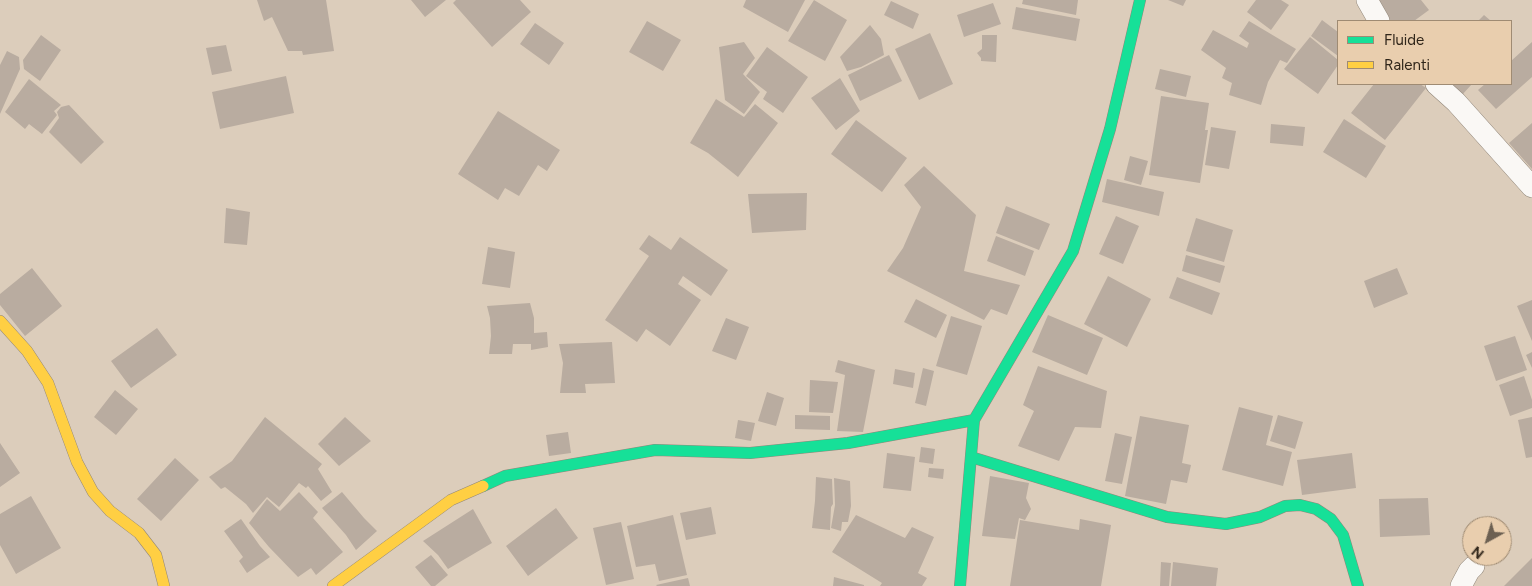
<!DOCTYPE html>
<style>
body{margin:0}
#map{position:relative;width:1532px;height:586px;overflow:hidden;background:#dccdbb;font-family:Figtree,sans-serif}
canvas{display:block}
.legend{position:absolute;left:1337px;top:20px;width:175px;height:65px;box-sizing:border-box;background:#e9ceae;border:1px solid #9f8b73;margin:0;padding:6px 9px;list-style:none;font-size:15px;color:#30261a}
.legend li{display:flex;align-items:center;gap:10px;height:25px}
.legend b{width:25px;border:1px solid #9f8b73}
.north{position:absolute;left:1462px;top:516px;width:50px;height:50px;box-sizing:border-box;background:#e9ceae;border:1px solid #9f8b73;border-radius:50%;rotate:219deg;font-size:14px;font-weight:700;line-height:20px;text-align:center;color:#30261a}
.north::after{content:'';display:block;margin:auto;width:18px;height:22px;background:#6c6052;clip-path:polygon(50% 0,100% 100%,50% 72%,0 100%)}
</style>
<div id="map">
<canvas width="1532" height="586"></canvas>
<ul class="legend">
<li><b style="height:6px;background:#16e098"></b>Fluide</li>
<li><b style="height:6px;background:#ffcf43"></b>Ralenti</li>
</ul>
<div class="north">N</div>
</div>
<script>
const ctx = document.querySelector('canvas').getContext('2d');
ctx.lineJoin = 'round';
function paint(path, color) { ctx.fillStyle = color; ctx.fill(path, 'evenodd'); }
const toPath = rows => new Path2D(rows.map(r => 'M' + r).join(''));
function stroke(path, color, width, dash) { ctx.strokeStyle = color; ctx.lineWidth = width; ctx.lineCap = dash ? 'butt' : 'round'; ctx.setLineDash(dash || []); ctx.stroke(path); }
paint(toPath([
 [257,0,326,0,334,51,303,55,302,51,288,51,272,17,264,21],
 [411,0,446,0,425,17],
 [456,0,520,0,531,12,492,47,453,3],
 [746,0,805,0,788,32,743,7],
 [814,0,847,20,825,61,788,41],
 [1023,0,1078,0,1076,15,1022,4],
 [1168,0,1186,0,1183,6],
 [1256,0,1281,0,1289,5,1271,30,1247,12],
 [1373,0,1421,0,1429,10,1414,21,1390,21],
 [891,1,919,14,913,29,884,15],
 [993,3,1001,24,964,37,957,15],
 [1016,7,1080,19,1076,41,1012,29],
 [1484,15,1491,21,1478,21],
 [1322,20,1338,32,1338,56,1311,36],
 [647,21,681,40,663,71,629,52],
 [1249,21,1296,49,1287,63,1280,60,1268,82,1261,105,1229,95,1232,83,1222,78,1226,68,1201,50,1213,30,1247,48,1249,43,1239,36],
 [535,23,564,43,549,65,520,44],
 [870,25,881,39,884,55,861,67,847,71,840,57],
 [930,33,953,84,919,100,895,49],
 [41,35,61,50,40,81,24,69,23,60],
 [982,35,997,35,996,62,981,61,981,58,977,53,982,49],
 [1310,37,1338,60,1338,65,1318,94,1284,69],
 [744,42,755,58,743,74,760,92,744,114,725,100,719,47],
 [1532,42,1532,77,1496,109,1478,90,1485,84,1511,84,1511,61],
 [226,45,232,71,212,75,206,48],
 [767,47,808,77,783,113,763,99,767,92,746,76],
 [7,51,19,57,20,69,0,114,0,65],
 [889,55,902,81,860,101,848,75],
 [1160,69,1191,76,1186,97,1155,89],
 [286,76,294,113,220,129,212,92],
 [840,78,860,111,836,130,811,98],
 [29,79,61,105,54,111,57,115,42,134,29,124,25,129,5,112],
 [1374,84,1420,84,1426,88,1385,140,1351,113],
 [1449,84,1472,84,1462,95],
 [1161,96,1209,103,1205,130,1208,130,1200,183,1149,175],
 [716,99,744,117,755,104,778,123,738,177,708,153,690,143],
 [69,105,104,142,81,164,49,132,59,118,57,112,61,107],
 [498,111,560,150,547,171,538,165,519,196,505,188,498,200,458,174],
 [1344,119,1386,146,1366,178,1323,152],
 [856,120,907,158,882,192,831,154],
 [1532,123,1532,169,1509,143],
 [1271,124,1305,127,1303,146,1270,143],
 [1211,127,1236,131,1229,169,1205,165],
 [1130,156,1148,161,1141,185,1124,180],
 [924,166,976,215,964,271,1020,285,1007,315,991,309,984,320,887,271,903,248,921,207,904,185],
 [1107,179,1164,192,1159,216,1102,202],
 [807,193,806,230,752,233,748,194],
 [1006,206,1050,224,1039,250,996,233],
 [226,208,250,212,247,245,224,243],
 [1116,216,1139,226,1123,264,1099,254],
 [1196,218,1233,230,1224,262,1186,251],
 [649,235,671,250,680,237,728,270,711,296,683,276,678,284,701,300,670,346,646,329,637,342,605,320,649,256,639,249],
 [996,236,1034,251,1025,276,987,261],
 [488,247,515,252,510,288,482,284],
 [1186,255,1225,266,1220,283,1182,271],
 [32,268,62,306,25,336,0,305,0,294],
 [1397,268,1408,294,1374,308,1364,281],
 [1108,276,1151,299,1127,347,1084,324],
 [1177,277,1220,293,1212,315,1169,298],
 [916,299,947,315,936,338,904,322],
 [1532,300,1532,341,1517,306],
 [530,303,534,318,534,333,547,332,548,347,531,350,531,344,513,344,512,354,489,354,491,336,490,318,487,306],
 [1048,315,1103,338,1087,375,1032,352],
 [951,316,982,326,967,375,936,366],
 [726,318,749,327,736,360,712,351],
 [157,328,177,355,131,388,111,361],
 [1515,336,1527,370,1496,381,1484,346],
 [612,342,615,383,585,384,586,393,560,393,563,363,559,344],
 [1532,352,1532,368,1526,355],
 [838,360,875,370,863,432,837,431,845,375,835,372],
 [1038,366,1107,391,1101,428,1075,427,1059,461,1018,446,1034,411,1023,405],
 [923,368,934,371,926,406,915,403],
 [895,369,915,373,913,388,893,384],
 [1524,376,1532,400,1532,408,1510,416,1499,385],
 [810,380,838,382,833,413,809,412],
 [115,390,138,409,116,435,94,417],
 [767,392,784,398,776,426,758,421],
 [1239,407,1273,416,1266,445,1292,452,1283,486,1222,470],
 [795,415,830,416,830,430,795,429],
 [1278,415,1303,422,1295,449,1270,441],
 [1140,416,1189,425,1182,463,1191,465,1187,483,1171,480,1166,504,1125,496],
 [265,417,322,464,318,469,332,492,321,501,308,486,306,488,299,483,279,507,267,497,253,513,246,504,225,487,221,489,209,477,232,461],
 [345,417,371,441,339,466,318,444],
 [1532,417,1532,457,1526,458,1518,420],
 [738,420,755,423,751,441,735,438],
 [568,432,571,453,549,456,546,435],
 [1115,433,1132,437,1122,484,1105,481],
 [0,443,20,473,0,487],
 [921,447,935,449,933,464,919,462],
 [887,453,915,457,911,491,883,488],
 [1352,453,1356,488,1302,495,1297,460],
 [175,458,199,480,161,521,137,499],
 [929,468,944,469,943,479,928,477],
 [990,476,1029,483,1026,498,1031,509,1025,520,1019,518,1015,539,982,536],
 [816,477,832,479,833,504,831,507,830,530,812,528,815,501],
 [834,478,850,481,851,506,848,522,842,522,841,531,831,528,835,505],
 [299,492,318,512,313,518,343,552,316,575,311,568,298,577,269,547,249,523,267,499,280,511],
 [342,492,364,518,377,531,356,550,346,535,322,508],
 [31,496,61,548,16,574,0,545,0,514],
 [1428,498,1430,535,1380,537,1379,499],
 [711,507,716,534,686,540,680,513],
 [556,508,578,538,528,576,506,546],
 [473,509,492,543,448,569,438,555,423,541],
 [673,515,687,575,659,581,655,564,636,567,627,526],
 [856,515,905,538,912,527,934,537,918,573,927,578,922,586,880,586,882,583,832,552],
 [241,519,260,546,270,557,247,573,239,561,243,557,224,531],
 [1080,519,1111,525,1101,586,1010,586,1020,520,1079,530],
 [621,522,634,579,606,585,593,528],
 [431,555,448,575,435,586,431,586,415,567],
 [1532,558,1532,586,1504,586],
 [1161,562,1171,563,1169,586,1160,586],
 [1173,562,1218,568,1216,586,1171,586],
 [834,577,864,585,864,586,833,586],
 [688,578,690,586,657,586,656,585]
]), '#b9aca0');
const street = toPath([
 [1367,0,1379,21],
 [1436,84,1456,102,1532,187],
 [1461,586,1469,571,1474,566]
]);
const fast = toPath([
 [971,457,1167,517,1226,524,1260,517,1285,506,1300,505,1316,509,1331,519,1343,535,1358,586],
 [483,486,505,476,655,450,750,453,848,443,974,420],
 [960,586,974,420,1073,251,1110,129,1140,0]
]);
const slow = toPath([
 [0,321,27,351,48,383,77,462,93,492,110,511,139,533,156,555,164,586],
 [333,586,451,500,483,486]
]);
stroke(street, '#92877a', 22);
stroke(fast, '#92877a', 12);
stroke(slow, '#92877a', 12);
stroke(street, '#faf8f5', 21);
stroke(fast, '#16e098', 11);
stroke(slow, '#ffcf43', 11);
</script>
